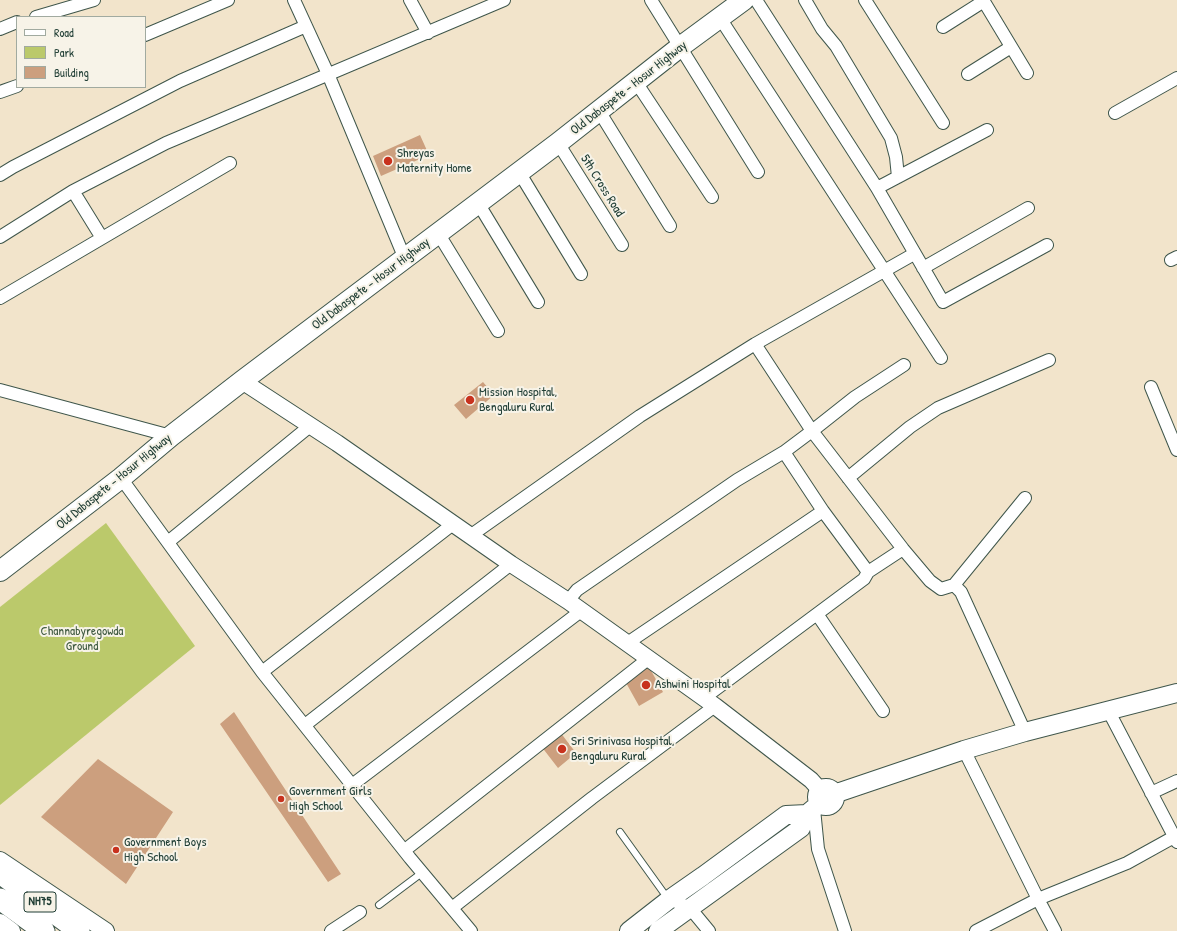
<!DOCTYPE html>
<style>
body{margin:0}
#map{position:relative;width:1177px;height:931px;overflow:hidden;background:#f2e4cb;font-family:"Patrick Hand",sans-serif}
canvas{display:block}
.legend{position:absolute;left:16px;top:16px;width:130px;height:72px;box-sizing:border-box;background:#f7f3e8;border:1px solid #a1aaa0;margin:0;padding:5px 7px;list-style:none;font-size:12px;color:#1f3d34}
.legend li{display:flex;align-items:center;gap:8px;height:20px}
.legend b{width:20px;border:1px solid #a1aaa0}
</style>
<div id="map">
<canvas width="1177" height="931"></canvas>
<ul class="legend">
<li><b style="height:5px;background:#fff"></b>Road</li>
<li><b style="height:11px;background:#bbc96b"></b>Park</li>
<li><b style="height:11px;background:#cc9f7e"></b>Building</li>
</ul>
</div>
<script>
const ctx = document.querySelector('canvas').getContext('2d');
ctx.lineJoin = 'round';
function paint(path, color) { ctx.fillStyle = color; ctx.fill(path, 'evenodd'); }
const toPath = rows => new Path2D(rows.map(r => 'M' + r).join(''));
function stroke(path, color, width, dash) { ctx.strokeStyle = color; ctx.lineWidth = width; ctx.lineCap = dash ? 'butt' : 'round'; ctx.setLineDash(dash || []); ctx.stroke(path); }
function label(font, color, halo, rows, align = 'center') {
  ctx.font = font + ' "Patrick Hand",sans-serif'; ctx.lineWidth = 4; ctx.setLineDash([]); ctx.textBaseline = 'middle'; ctx.strokeStyle = halo; ctx.fillStyle = color; for (const [text, x, y, turn = 0] of rows) {
    ctx.save(); ctx.translate(x, y); ctx.rotate((+turn || 0) * Math.PI / 180); ctx.textAlign = isNaN(turn) ? turn : align; if (halo) ctx.strokeText(text, 0, 0); ctx.fillText(text, 0, 0); ctx.restore();
  }
}
paint(toPath([
 [106,523,195,646,0,805,0,607]
]), '#bbc96b');
paint(toPath([
 [420,135,429,155,381,176,373,156],
 [483,382,494,395,466,419,454,405],
 [649,667,663,692,639,706,625,681],
 [234,712,341,874,328,882,220,724],
 [560,732,576,753,558,768,541,746],
 [98,759,173,812,126,884,41,817]
]), '#cc9f7e');
const service = toPath([
 [620,832,666,896,669,898],
 [379,905,423,872]
]);
const minor = toPath([
 [294,0,328,74,405,259],
 [410,0,428,33],
 [651,0,758,172],
 [756,0,877,188,943,302,1047,245],
 [805,0,822,29,836,46,891,138,896,157,898,177],
 [865,0,943,123],
 [983,0,1027,73],
 [36,17,94,0],
 [720,18,941,358],
 [943,27,984,1],
 [0,29,17,22],
 [145,35,228,0],
 [968,74,1011,47],
 [636,82,712,197],
 [0,92,17,86],
 [599,111,670,226],
 [1115,113,1177,78],
 [558,143,622,245],
 [519,172,581,274],
 [0,175,13,167,180,81,306,26],
 [877,188,987,130],
 [73,191,102,238],
 [478,203,538,302],
 [438,233,498,331],
 [0,237,73,191,166,143,504,0],
 [1171,260,1177,257],
 [923,268,1028,208],
 [0,298,230,163],
 [755,344,812,431,855,397,904,365],
 [1151,387,1177,450],
 [0,390,171,436],
 [784,452,823,511,868,572],
 [121,478,262,672,410,858,471,931],
 [848,478,910,427,938,408,1049,360],
 [470,536,640,416,755,344,914,254],
 [168,542,310,426],
 [954,585,961,592,1025,732],
 [568,601,577,590,737,480,784,452,812,431,903,549,930,581,941,589,954,585,1025,498],
 [817,614,883,711],
 [626,644,823,511],
 [262,672,453,524],
 [704,698,864,579,868,572,903,549],
 [1108,710,1177,842],
 [305,725,511,564],
 [964,750,1038,899,976,931],
 [352,785,581,611],
 [1151,793,1177,781],
 [814,809,818,849,845,931],
 [405,850,648,659],
 [670,899,690,908,709,931],
 [452,908,592,798,715,706],
 [331,931,360,912],
 [1055,931,1038,899,1127,863,1174,837]
]);
const tertiary = toPath([
 [242,381,337,443,511,564,568,601,715,706,811,780,820,790],
 [0,860,106,931],
 [0,922,12,931]
]);
const secondary = toPath([
 '817 797a9 9 0 1 1 18 0a9 9 0 1 1-18 0Z',
 [834,794,964,750,1025,732,1177,693],
 [629,931,670,899,703,876,786,815,807,814],
 [658,931,801,828,807,814,819,804]
]);
const primary = toPath([
 [0,571,121,478,171,436,242,381,558,143,680,47,744,0]
]);
const trunk = toPath([
 [0,873,79,931],
 [0,899,44,931]
]);
stroke(service, '#3f564b', 8);
stroke(minor, '#3f564b', 14);
stroke(tertiary, '#3f564b', 18);
stroke(secondary, '#3f564b', 20);
stroke(primary, '#3f564b', 22);
stroke(trunk, '#3f564b', 23);
stroke(service, '#fff', 6);
stroke(minor, '#fff', 12);
stroke(tertiary, '#fff', 16);
stroke(secondary, '#fff', 18);
stroke(primary, '#fff', 20);
stroke(trunk, '#fff', 21);
for (const [x, y, r, color] of [
 [388,161,5,"#c8321e"],
 [470,400,5,"#c8321e"],
 [646,685,5,"#c8321e"],
 [562,749,5,"#c8321e"],
 [281,799,4,"#c8321e"],
 [116,850,4,"#c8321e"]
]) { const dot = new Path2D(); dot.arc(x, y, r, 0, 2 * Math.PI); ctx.fillStyle = color; ctx.fill(dot); stroke(dot, '#f7f3e8', 1.5); }
for (const [x, y, w] of [
 [40,902,32]
]) { const box = new Path2D(); box.roundRect(x - w / 2, y - 10, w, 20, 3); ctx.fillStyle = '#f7f3e8'; ctx.fill(box); stroke(box, '#1f3d34', 1); }
label('bold 12px', '#1f3d34', null, [
 ["NH75",40,902]
]);
label('13px', '#1f3d34', '#f7f3e8', [
 ["Old Dabaspete - Hosur Highway",629,88,-38],
 ["5th Cross Road",602,186,58],
 ["Old Dabaspete - Hosur Highway",371,284,-37],
 ["Old Dabaspete - Hosur Highway",114,482,-39]
]);
label('13px', '#1f3d34', '#f7f3e8', [
 ["Shreyas",397,154],
 ["Maternity Home",397,169],
 ["Mission Hospital,",479,393],
 ["Bengaluru Rural",479,408],
 ["Ashwini Hospital",655,685],
 ["Sri Srinivasa Hospital,",571,742],
 ["Bengaluru Rural",571,757],
 ["Government Girls",289,792],
 ["High School",289,807],
 ["Government Boys",124,843],
 ["High School",124,858]
], 'left');
label('13px', '#3e593f', '#f7f3e8', [
 ["Channabyregowda",82,632],
 ["Ground",82,647]
]);
</script>
